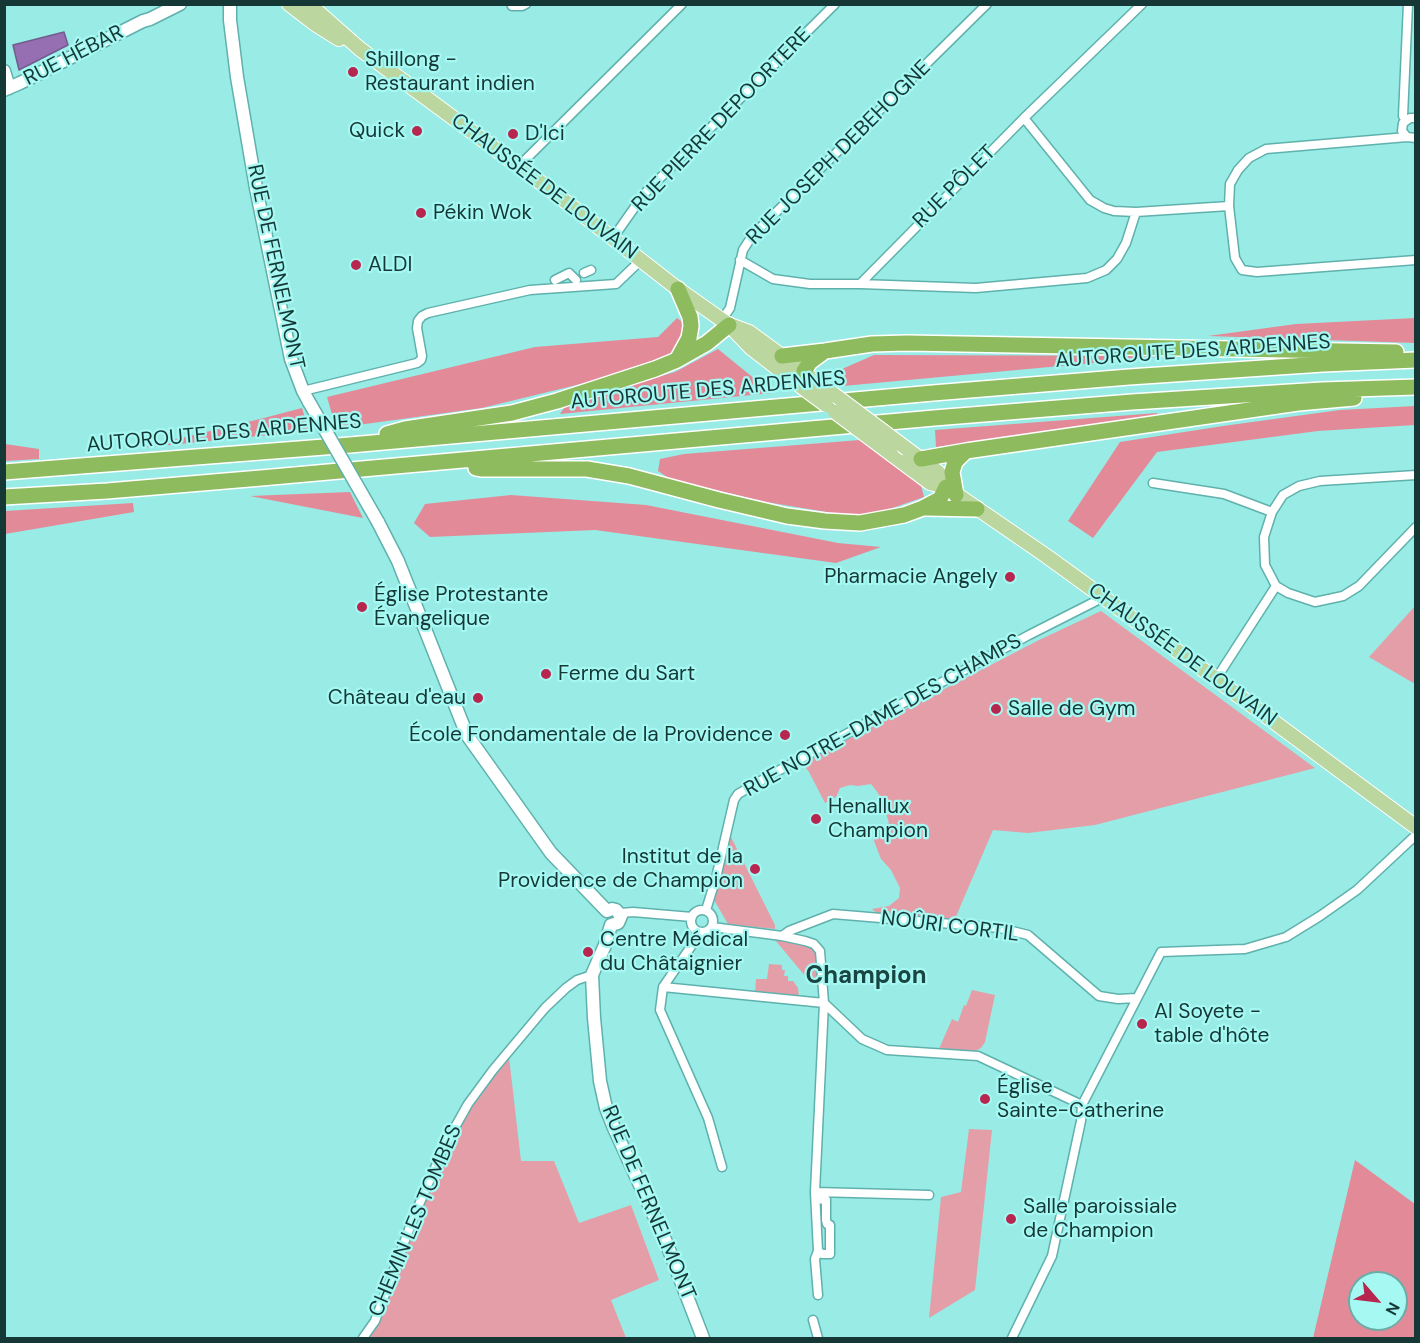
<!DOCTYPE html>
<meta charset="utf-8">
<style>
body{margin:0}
#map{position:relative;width:1420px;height:1343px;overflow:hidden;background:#99ebe6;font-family:"DM Sans",sans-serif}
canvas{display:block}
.frame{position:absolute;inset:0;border:6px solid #153836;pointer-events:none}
.north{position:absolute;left:1348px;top:1271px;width:60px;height:60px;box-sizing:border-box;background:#a6f9f3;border:2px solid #6caca7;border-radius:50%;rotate:118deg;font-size:16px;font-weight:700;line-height:24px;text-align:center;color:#153836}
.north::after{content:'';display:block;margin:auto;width:21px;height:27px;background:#b7264f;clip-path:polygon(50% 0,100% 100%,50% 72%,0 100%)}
</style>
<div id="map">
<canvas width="1420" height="1343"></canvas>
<div class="frame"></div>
<div class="north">N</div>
</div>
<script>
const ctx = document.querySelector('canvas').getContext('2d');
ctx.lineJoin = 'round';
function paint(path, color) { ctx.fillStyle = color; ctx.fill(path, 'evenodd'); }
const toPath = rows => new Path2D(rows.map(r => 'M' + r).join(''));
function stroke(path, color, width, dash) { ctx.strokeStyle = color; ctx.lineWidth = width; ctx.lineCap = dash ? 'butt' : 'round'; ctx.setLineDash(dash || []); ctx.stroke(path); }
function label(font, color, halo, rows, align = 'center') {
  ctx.font = font + ' "DM Sans",sans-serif'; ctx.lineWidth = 4.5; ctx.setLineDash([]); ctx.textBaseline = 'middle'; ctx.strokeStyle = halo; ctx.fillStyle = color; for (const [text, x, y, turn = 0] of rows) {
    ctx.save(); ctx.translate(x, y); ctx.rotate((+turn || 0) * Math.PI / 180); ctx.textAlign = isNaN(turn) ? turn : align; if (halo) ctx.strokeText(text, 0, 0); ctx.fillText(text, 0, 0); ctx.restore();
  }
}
paint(toPath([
 [1415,606,1415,684,1369,657],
 [1101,611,1315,768,1095,825,1028,833,993,830,954,921,878,914,872,909,889,906,899,898,900,888,891,870,881,859,874,841,878,829,889,823,883,804,878,793,871,784,858,786,850,785,840,788,836,797,825,803,809,772,802,763,1039,640],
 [729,833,775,925,775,929,728,924,714,900],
 [778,937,813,946,819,953,820,988,806,977,775,940],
 [769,964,782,965,782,970,785,970,784,976,788,976,788,981,793,981,798,988,799,997,755,994,756,979,767,979],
 [972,990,995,995,985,1042,981,1048,975,1051,939,1049,952,1019,958,1022,964,1005,966,1006],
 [509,1057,521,1161,554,1161,579,1223,631,1205,659,1280,611,1300,626,1338,368,1338,380,1320,416,1218,466,1113],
 [969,1129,992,1130,975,1290,929,1318,941,1197,961,1192]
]), '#e49ea7');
paint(toPath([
 [677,318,684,323,681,344,672,354,626,373,482,408,336,428,327,397,535,347,658,337],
 [1415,318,1415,343,1208,336,1296,324],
 [718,349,772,393,560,414,567,404,675,372],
 [874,355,1169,356,843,386,842,369],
 [1415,406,1415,425,1318,431,1157,452,1093,538,1068,521,1120,442,1223,426,1340,410],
 [302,408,309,431,140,448,264,418],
 [1157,413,1158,418,936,447,935,430],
 [860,440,921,485,924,497,887,510,851,516,766,502,670,479,658,471,660,459,684,454],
 [5,444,39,449,39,459,5,461],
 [350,492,363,518,250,496],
 [511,495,646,505,838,543,881,547,836,563,595,530,430,537,414,523,425,504],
 [133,503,134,512,5,534,5,511],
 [1355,1160,1415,1204,1415,1338,1313,1338],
 [1360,1283,1396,1283,1396,1319,1360,1319]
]), '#e38a98');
const water = toPath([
 [64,32,68,45,19,70,13,45,64,32]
]);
paint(water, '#966eb2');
stroke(water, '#6f5e8d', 1.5);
const street = toPath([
 [511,4,512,6,522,6,526,4],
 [1024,118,1090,200,1104,208,1114,211,1136,212,1229,206],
 [1416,118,1410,118,1403,123,1402,131,1407,137,1416,138],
 [1406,120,1403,116,1408,4],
 [1407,137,1266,149,1249,158,1238,170,1230,184,1229,206,1235,258,1242,270,1257,272,1416,260],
 [519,166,682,4],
 [613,238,644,194,835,4],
 [740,260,773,279,810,284,860,284,1024,118,1142,4],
 [584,273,591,270],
 [555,280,569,273,576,280],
 [860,284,976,288,1087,278,1106,270,1117,259,1126,243,1136,212],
 [722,320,730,308,743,250,752,236,987,4],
 [303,391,417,363,421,360,422,356,417,328,418,321,422,316,428,313,530,290,616,284,641,260],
 [1416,475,1320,481,1299,486,1283,495,1272,512,1264,537,1265,565,1276,586,1288,593,1315,602,1343,596,1359,586,1416,527],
 [1153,483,1224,494,1272,512],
 [1216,679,1276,586],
 '691 921a11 11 0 1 1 22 0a11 11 0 1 1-22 0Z',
 [706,910,716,878,734,800,738,794,776,772,1029,635,1102,598],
 [620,913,633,912,692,917],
 [712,927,782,936,805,941,814,944,820,951,824,1003,815,1192,929,1195],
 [701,932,663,987,660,1010,708,1118,722,1167],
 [782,936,789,931,833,914,1000,928,1028,935,1099,996,1118,999,1136,998],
 [663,987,824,1003],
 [824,1003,862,1039,887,1050,978,1056,1082,1105],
 [815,1192,818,1251,815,1259,818,1295],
 [816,1199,826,1200,826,1220,827,1224,830,1225,830,1254,822,1254,818,1251],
 [813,1320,818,1338],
 [363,1338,375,1321,414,1216,445,1145,468,1104,493,1070,545,1008,566,988,577,980,592,975],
 [1012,1338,1052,1256,1081,1121,1082,1105,1161,952,1245,949,1286,937,1320,916,1357,890,1416,835]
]);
const secondary = toPath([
 [230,4,230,20,237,77,256,188,291,359,303,391,309,402],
 [4,71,9,88],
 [4,90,20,83,143,21,150,19,180,4],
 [378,522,398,561,467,735,551,853,607,911],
 [607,911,612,909,616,910,621,916,618,923,611,925],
 [611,925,605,945,592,975,594,1018,600,1081,606,1108,614,1128,666,1242,703,1338]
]);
const primary = toPath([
 [289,4,315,24,339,39],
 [309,4,360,49,548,188,678,289,729,325,751,348,799,385,803,373],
 [733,326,749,332,809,376],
 [907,449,938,472,946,487],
 [891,454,930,483,946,487,1045,555,1216,679,1416,827]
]);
const highway = toPath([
 [782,356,825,351,872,344,907,343,1396,352],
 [677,360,689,338,691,326,690,317,678,289],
 [804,371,810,362,825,351],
 [387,434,405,429,512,413,557,401,655,369,677,360,707,343,729,325],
 [921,459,966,451,1298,403,1354,398],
 [476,468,481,469,587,469,629,476,719,500,787,516,825,521,860,523,904,515,923,508,940,499,946,487],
 [4,472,350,445,933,393,1129,377,1323,364,1416,360],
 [956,495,952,472,955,462,966,451],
 [4,497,107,491,261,478,934,418,1132,402,1322,390,1416,387],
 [926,508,977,509]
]);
stroke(street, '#5fb1ac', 11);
stroke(secondary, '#5fb1ac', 15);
stroke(primary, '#fff', 16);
stroke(highway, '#fff', 18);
stroke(street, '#fff', 8);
stroke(secondary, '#fff', 12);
stroke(primary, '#bbd69e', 14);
stroke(highway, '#8ebb5e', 15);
const secondaryBridge = toPath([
 [309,402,378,522]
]);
const primaryBridge = toPath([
 [816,381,907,449],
 [799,385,826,405],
 [835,412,891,454]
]);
stroke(secondaryBridge, '#5fb1ac', 15, []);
stroke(primaryBridge, '#fff', 16, []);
stroke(secondaryBridge, '#fff', 12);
stroke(primaryBridge, '#bbd69e', 14);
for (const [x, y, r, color] of [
 [353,72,6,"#b7264f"],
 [417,131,6,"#b7264f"],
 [513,134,6,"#b7264f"],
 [421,213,6,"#b7264f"],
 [356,265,6,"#b7264f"],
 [1010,577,6,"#b7264f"],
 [362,607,6,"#b7264f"],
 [546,674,6,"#b7264f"],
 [478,698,6,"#b7264f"],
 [996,709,6,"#b7264f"],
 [785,735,6,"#b7264f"],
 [816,819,6,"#b7264f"],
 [755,869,6,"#b7264f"],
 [588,952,6,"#b7264f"],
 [1142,1024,6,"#b7264f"],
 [985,1099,6,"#b7264f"],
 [1011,1219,6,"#b7264f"]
]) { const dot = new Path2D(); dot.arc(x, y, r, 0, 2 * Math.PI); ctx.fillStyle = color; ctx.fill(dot); stroke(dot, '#a6f9f3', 2); }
label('21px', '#153836', '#a6f9f3', [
 ["RUE HÉBAR",74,56,-27],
 ["RUE PIERRE DEPOORTERE",722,120,-46],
 ["RUE JOSEPH DEBEHOGNE",839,153,-45],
 ["CHAUSSÉE DE LOUVAIN",544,187,37],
 ["RUE PÔLET",955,187,-45],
 ["RUE DE FERNELMONT",275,267,78],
 ["AUTOROUTE DES ARDENNES",1193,352,-4],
 ["AUTOROUTE DES ARDENNES",708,391,-5],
 ["AUTOROUTE DES ARDENNES",224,434,-5],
 ["CHAUSSÉE DE LOUVAIN",1182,655,36],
 ["RUE NOTRE-DAME DES CHAMPS",883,716,-29],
 ["NOÛRI CORTIL",950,927,7],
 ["RUE DE FERNELMONT",648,1203,67],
 ["CHEMIN LES TOMBES",416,1221,-67]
]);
label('21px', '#153836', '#a6f9f3', [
 ["Shillong -",365,60],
 ["Restaurant indien",365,84],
 ["Quick",405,131,"right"],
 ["D'Ici",525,134],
 ["Pékin Wok",433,213],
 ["ALDI",368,265],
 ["Pharmacie Angely",998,577,"right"],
 ["Église Protestante",374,595],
 ["Évangelique",374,619],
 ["Ferme du Sart",558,674],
 ["Château d'eau",466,698,"right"],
 ["Salle de Gym",1008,709],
 ["École Fondamentale de la Providence",773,735,"right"],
 ["Henallux",828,807],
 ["Champion",828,831],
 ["Institut de la",743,857,"right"],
 ["Providence de Champion",743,881,"right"],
 ["Centre Médical",600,940],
 ["du Châtaignier",600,964],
 ["Al Soyete -",1154,1012],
 ["table d'hôte",1154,1036],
 ["Église",997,1087],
 ["Sainte-Catherine",997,1111],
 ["Salle paroissiale",1023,1207],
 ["de Champion",1023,1231]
], 'left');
label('bold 24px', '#194542', '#a6f9f3', [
 ["Champion",866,977]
]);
</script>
